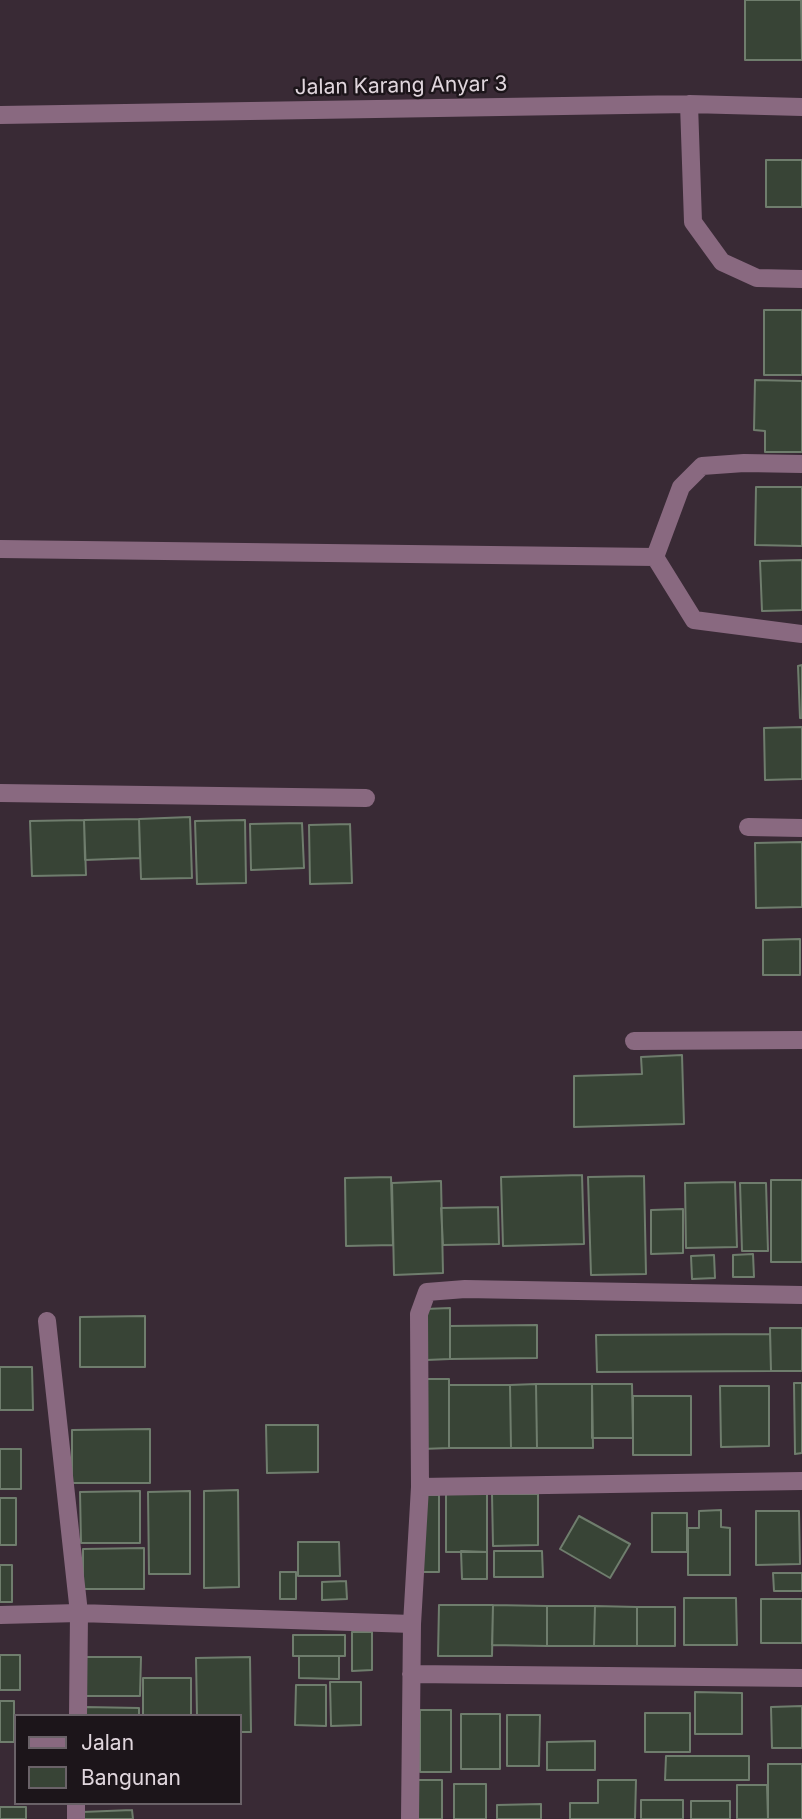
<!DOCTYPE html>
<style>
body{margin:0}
#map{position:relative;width:802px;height:1819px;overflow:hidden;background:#392a35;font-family:Inter,sans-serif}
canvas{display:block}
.legend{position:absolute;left:14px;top:1714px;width:228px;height:91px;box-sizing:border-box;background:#1c151a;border:2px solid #6a6268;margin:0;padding:9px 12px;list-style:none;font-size:21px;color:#e0d6dd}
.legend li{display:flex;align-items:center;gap:14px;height:35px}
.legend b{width:35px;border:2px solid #6a6268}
</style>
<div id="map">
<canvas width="802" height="1819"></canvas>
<ul class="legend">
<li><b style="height:9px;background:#896980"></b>Jalan</li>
<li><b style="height:19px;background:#384436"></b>Bangunan</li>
</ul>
</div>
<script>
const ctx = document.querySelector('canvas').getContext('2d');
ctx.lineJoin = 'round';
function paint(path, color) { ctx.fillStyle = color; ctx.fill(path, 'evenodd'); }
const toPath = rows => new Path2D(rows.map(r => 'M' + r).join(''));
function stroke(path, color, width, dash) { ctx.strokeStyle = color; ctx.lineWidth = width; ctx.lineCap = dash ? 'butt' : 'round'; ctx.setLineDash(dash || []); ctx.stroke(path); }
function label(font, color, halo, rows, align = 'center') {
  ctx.font = font + ' Inter,sans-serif'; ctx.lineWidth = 5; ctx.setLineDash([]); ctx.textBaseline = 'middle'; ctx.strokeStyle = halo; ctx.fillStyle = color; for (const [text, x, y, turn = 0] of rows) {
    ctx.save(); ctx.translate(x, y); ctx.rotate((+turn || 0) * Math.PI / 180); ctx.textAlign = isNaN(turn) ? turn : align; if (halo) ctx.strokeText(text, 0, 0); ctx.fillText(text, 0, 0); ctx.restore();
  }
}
const building = toPath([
 [745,0,801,0,802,60,745,60,745,0],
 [766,160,802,160,802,207,766,207,766,160],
 [764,310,802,310,802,375,764,375,764,310],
 [755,380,802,381,802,452,765,452,765,431,754,430,755,380],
 [756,487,802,487,802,546,755,545,756,487],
 [802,560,802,610,762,611,760,561,802,560],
 [802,665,802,718,800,718,798,666,802,665],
 [802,727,802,779,765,780,764,728,802,727],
 [190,817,192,878,141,879,139,819,190,817],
 [139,819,140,858,85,860,84,820,139,819],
 [84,820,86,875,32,876,30,821,84,820],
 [245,820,246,883,197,884,195,821,245,820],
 [302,823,304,868,251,870,250,824,302,823],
 [350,824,352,883,310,884,309,825,350,824],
 [802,842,802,907,756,908,755,843,802,842],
 [800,939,800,975,763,975,763,940,800,939],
 [682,1055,684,1124,574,1127,574,1076,642,1074,641,1057,682,1055],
 [582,1175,584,1244,503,1246,501,1177,582,1175],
 [644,1176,646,1274,591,1275,588,1177,644,1176],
 [391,1177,393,1245,346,1246,345,1178,391,1177],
 [771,1180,802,1180,802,1262,771,1262,771,1180],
 [441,1181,443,1273,394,1275,392,1183,441,1181],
 [735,1182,737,1247,686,1248,685,1183,735,1182],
 [740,1183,766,1183,768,1251,742,1251,740,1183],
 [498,1207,499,1244,443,1245,441,1208,498,1207],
 [683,1209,683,1253,651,1254,651,1210,683,1209],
 [753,1254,754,1277,733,1277,733,1255,753,1254],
 [714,1255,715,1278,692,1279,691,1256,714,1255],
 [450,1308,450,1359,426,1360,425,1309,450,1308],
 [145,1316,145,1367,80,1367,80,1317,145,1316],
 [537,1325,537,1358,450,1359,450,1326,537,1325],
 [770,1328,802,1328,802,1371,771,1371,770,1328],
 [770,1334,771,1371,597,1372,596,1335,770,1334],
 [0,1367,32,1367,33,1410,0,1410,0,1367],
 [422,1379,449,1379,449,1448,422,1449,422,1379],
 [794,1383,802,1383,802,1453,795,1454,794,1383],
 [536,1384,592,1384,593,1448,537,1448,536,1384],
 [536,1384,537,1448,511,1448,510,1385,536,1384],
 [592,1384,632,1384,633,1438,592,1438,592,1384],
 [449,1385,510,1385,511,1448,449,1448,449,1385],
 [720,1386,769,1386,769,1446,721,1447,720,1386],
 [633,1396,691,1396,691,1455,633,1455,633,1396],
 [266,1425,318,1425,318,1472,267,1473,266,1425],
 [150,1429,150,1483,72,1483,72,1430,150,1429],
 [0,1449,21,1449,21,1489,0,1489,0,1449],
 [238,1490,239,1587,204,1588,204,1491,238,1490],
 [140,1491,140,1543,81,1543,80,1492,140,1491],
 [190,1491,190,1574,149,1574,148,1492,190,1491],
 [446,1494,487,1494,487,1552,446,1552,446,1494],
 [492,1494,538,1494,538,1545,493,1546,492,1494],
 [420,1495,439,1495,439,1572,420,1572,420,1495],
 [0,1498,16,1498,16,1545,0,1545,0,1498],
 [721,1510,721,1527,730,1528,730,1575,688,1575,688,1528,699,1528,699,1511,721,1510],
 [756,1511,799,1511,800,1564,756,1565,756,1511],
 [652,1513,687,1513,687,1552,652,1552,652,1513],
 [579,1516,630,1544,610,1578,560,1549,579,1516],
 [298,1542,339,1542,340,1576,298,1576,298,1542],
 [144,1548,144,1589,83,1589,83,1549,144,1548],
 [461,1551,487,1552,487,1579,462,1579,461,1551],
 [494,1551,542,1551,543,1577,494,1577,494,1551],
 [0,1565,12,1565,12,1602,0,1602,0,1565],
 [280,1572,296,1572,296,1599,280,1599,280,1572],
 [773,1573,802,1573,802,1591,774,1591,773,1573],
 [346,1581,347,1599,322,1600,322,1582,346,1581],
 [684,1598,736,1598,737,1645,684,1645,684,1598],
 [761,1599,802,1599,802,1643,761,1643,761,1599],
 [439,1605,493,1605,492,1656,438,1656,439,1605],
 [493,1605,547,1606,547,1646,492,1645,493,1605],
 [547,1606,595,1606,594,1646,547,1646,547,1606],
 [595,1606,637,1607,637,1646,594,1646,595,1606],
 [637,1607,675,1607,675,1646,637,1646,637,1607],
 [352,1632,372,1632,372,1670,352,1671,352,1632],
 [293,1635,345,1635,345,1656,293,1656,293,1635],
 [0,1655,20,1655,20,1690,0,1690,0,1655],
 [299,1656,339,1656,339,1679,299,1678,299,1656],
 [86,1657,141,1657,140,1696,85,1696,86,1657],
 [250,1657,251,1732,240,1732,240,1716,197,1716,196,1658,250,1657],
 [143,1678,191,1678,191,1716,143,1716,143,1678],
 [330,1682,361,1682,361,1725,331,1726,330,1682],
 [296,1685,326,1685,326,1726,295,1725,296,1685],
 [695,1692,742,1693,742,1734,695,1734,695,1692],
 [0,1701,14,1701,14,1742,0,1742,0,1701],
 [802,1706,802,1748,772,1748,771,1707,802,1706],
 [85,1707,139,1708,139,1716,85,1716,85,1707],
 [420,1710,451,1710,451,1772,420,1772,420,1710],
 [645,1713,690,1713,690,1752,645,1752,645,1713],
 [461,1714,500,1714,500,1769,461,1769,461,1714],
 [507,1715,540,1715,539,1766,507,1766,507,1715],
 [595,1741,595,1770,547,1770,547,1742,595,1741],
 [666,1756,749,1756,749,1780,665,1780,666,1756],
 [768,1764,802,1764,802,1819,768,1819,768,1764],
 [413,1780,442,1780,442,1819,413,1819,413,1780],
 [598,1780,636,1780,635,1819,570,1819,570,1803,598,1803,598,1780],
 [454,1784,486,1784,486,1819,454,1819,454,1784],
 [737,1785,767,1785,768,1819,737,1819,737,1785],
 [641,1800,683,1800,683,1819,641,1819,641,1800],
 [691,1801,730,1801,730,1819,691,1819,691,1801],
 [541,1804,541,1819,497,1819,497,1805,541,1804],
 [0,1807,26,1807,26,1819,0,1819,0,1807],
 [132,1810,133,1819,82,1819,82,1812,132,1810]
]);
paint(building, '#384436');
stroke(building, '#6f7d6d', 2);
stroke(toPath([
 [689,104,693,222,722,262,757,278,802,279],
 [0,115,689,104,802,107],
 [0,549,655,557,694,620,802,634],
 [655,557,681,487,702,466,744,463,802,464],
 [0,793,366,798],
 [748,827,802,828],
 [634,1041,802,1040],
 [47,1321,79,1613,78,1716],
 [420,1487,802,1481],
 [0,1615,79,1613,412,1624],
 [411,1674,802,1678],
 [76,1819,76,1803],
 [410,1819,412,1624,420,1487,419,1314,427,1292,465,1289,802,1295]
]), '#896980', 18);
label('21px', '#e0d6dd', '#1c151a', [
 ["Jalan Karang Anyar 3",401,86,-1]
]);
</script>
